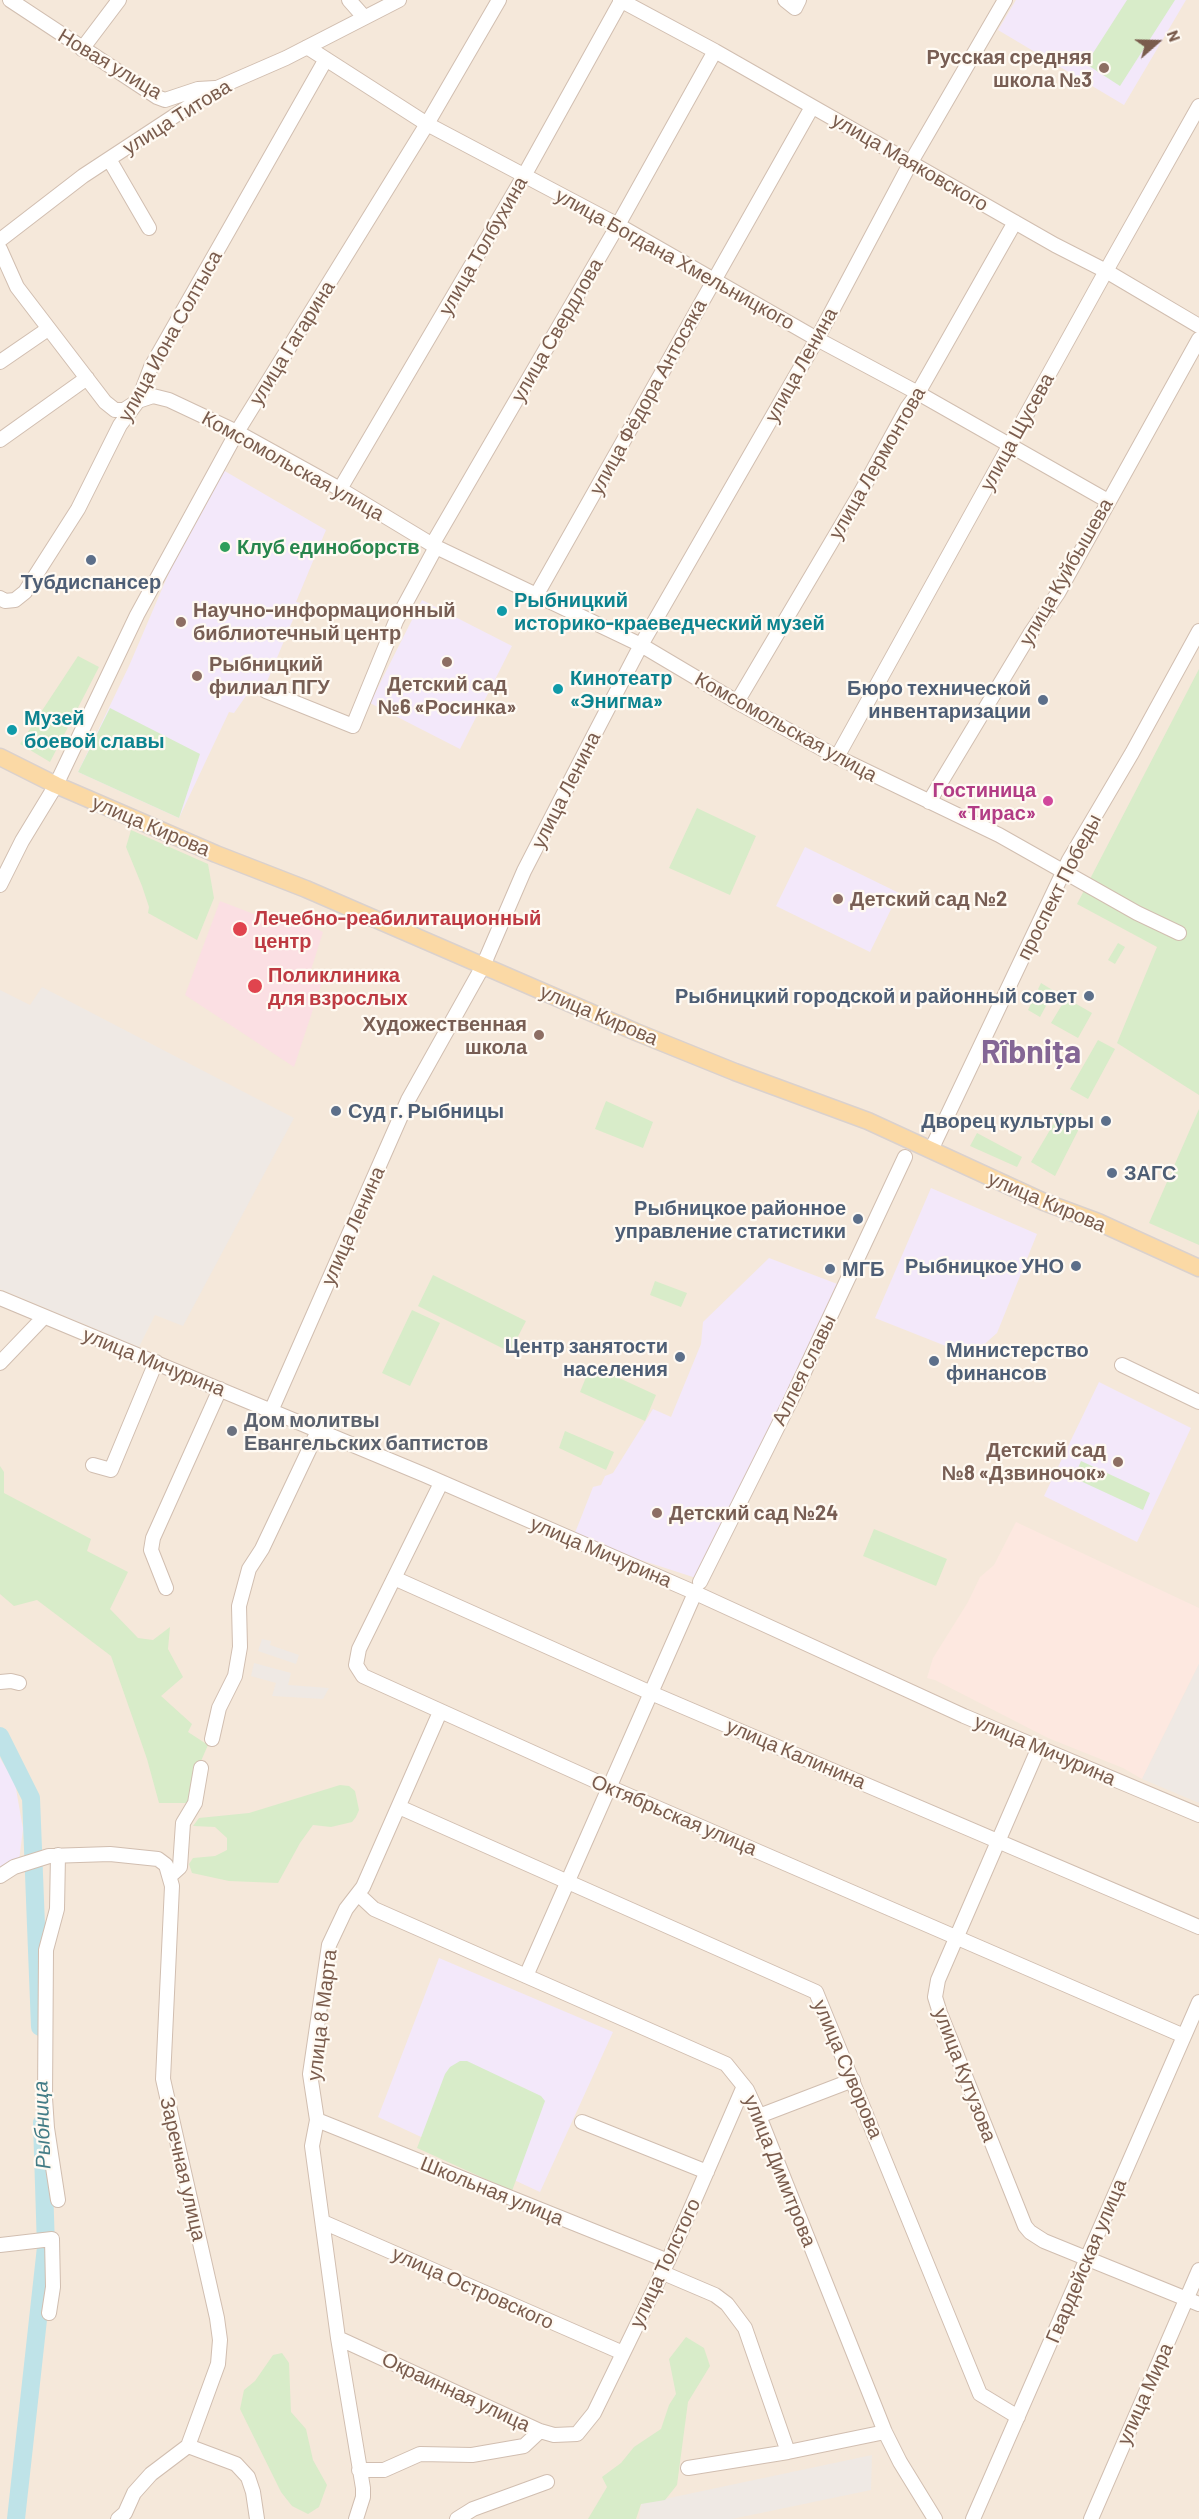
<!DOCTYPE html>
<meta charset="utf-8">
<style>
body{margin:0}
#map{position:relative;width:1199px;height:2519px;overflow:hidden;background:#fdf6ec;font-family:Barlow,sans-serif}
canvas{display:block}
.north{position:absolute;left:1127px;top:12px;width:60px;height:60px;-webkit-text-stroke:4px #fffaf3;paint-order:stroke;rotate:70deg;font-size:16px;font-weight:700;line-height:24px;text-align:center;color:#7a5c4d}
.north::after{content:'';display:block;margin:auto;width:21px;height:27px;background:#7a5c4d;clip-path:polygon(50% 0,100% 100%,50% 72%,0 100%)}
</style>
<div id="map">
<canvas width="1199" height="2519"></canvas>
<div class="north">N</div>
</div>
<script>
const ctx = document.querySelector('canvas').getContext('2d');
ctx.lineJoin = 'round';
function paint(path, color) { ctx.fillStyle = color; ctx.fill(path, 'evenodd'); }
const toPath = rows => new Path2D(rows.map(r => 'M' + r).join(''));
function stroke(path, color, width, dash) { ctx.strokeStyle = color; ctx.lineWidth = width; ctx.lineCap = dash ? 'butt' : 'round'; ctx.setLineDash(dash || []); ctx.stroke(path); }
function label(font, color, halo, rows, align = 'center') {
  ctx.font = font + ' Barlow,sans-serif'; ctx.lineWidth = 4.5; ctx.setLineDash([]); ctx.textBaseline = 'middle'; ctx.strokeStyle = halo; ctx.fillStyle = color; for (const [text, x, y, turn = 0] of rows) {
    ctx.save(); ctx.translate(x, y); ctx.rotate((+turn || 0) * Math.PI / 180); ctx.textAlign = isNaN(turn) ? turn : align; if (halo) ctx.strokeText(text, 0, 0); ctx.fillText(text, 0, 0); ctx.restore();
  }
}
paint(toPath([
 [0,0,1199,0,1199,2519,0,2519]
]), '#f5e8da');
paint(toPath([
 [1016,1522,1199,1608,1199,1664,1142,1779,1123,1768,1048,1738,935,1680,927,1678,933,1658,968,1602,980,1577,994,1565]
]), '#fde8e0');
paint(toPath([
 [42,987,294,1118,183,1326,155,1315,139,1347,0,1289,0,990,30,1005],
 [262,1639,271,1641,270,1645,299,1655,296,1664,258,1651],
 [254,1663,291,1673,288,1685,329,1688,323,1699,272,1696,276,1683,251,1676],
 [1199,1664,1199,1803,1142,1779],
 [872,2455,871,2490,732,2519,639,2519,641,2504]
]), '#efe9e4');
paint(toPath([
 [1016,0,1186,0,1124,105,998,30],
 [223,470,326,530,296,602,300,603,263,691,253,686,234,713,229,712,179,818,78,772,129,666,183,540],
 [422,600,512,646,460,749,370,703],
 [805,847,899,893,870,952,776,906],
 [931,1188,1037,1234,997,1333,971,1356,875,1318],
 [769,1258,840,1285,696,1578,573,1538,593,1487,601,1485,605,1476,613,1473,653,1409,671,1417,701,1344,703,1322],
 [1099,1382,1191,1428,1137,1542,1044,1496],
 [0,1758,15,1783,23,1829,18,1869,0,1880],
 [439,1958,613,2032,540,2192,378,2117]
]), '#f3e8fa');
paint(toPath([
 [220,901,277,923,290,916,323,932,311,970,324,976,294,1067,185,995]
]), '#fbdfe3');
paint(toPath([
 [1127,0,1175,0,1120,86,1086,64],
 [78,656,99,667,50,762,20,744],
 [1199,669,1199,1095,1117,1043,1157,947,1077,904],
 [110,708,200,754,179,818,78,772],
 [697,808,756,836,730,895,669,868],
 [131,830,208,864,214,898,197,940,148,913,149,907,142,886,126,847],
 [1118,943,1125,947,1115,964,1108,960],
 [1041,983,1054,991,1040,1017,1028,1010],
 [1066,998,1092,1013,1078,1038,1051,1023],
 [1098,1040,1115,1049,1088,1099,1070,1089],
 [606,1101,653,1122,643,1148,595,1129],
 [1199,1109,1199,1245,1149,1223],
 [1060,1113,1082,1123,1055,1176,1031,1162],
 [977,1133,1022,1157,1017,1167,970,1146],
 [433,1275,526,1321,510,1352,418,1306],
 [655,1281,687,1293,681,1307,650,1295],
 [412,1310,440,1323,410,1386,382,1373],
 [591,1365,656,1395,645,1421,580,1392],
 [565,1431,614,1452,606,1470,559,1448],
 [1081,1461,1150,1493,1143,1510,1074,1478],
 [0,1466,4,1472,4,1493,91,1539,87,1551,128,1572,110,1609,138,1638,153,1640,170,1627,168,1649,183,1677,161,1696,192,1724,188,1732,208,1745,194,1777,191,1803,159,1803,147,1759,111,1656,37,1600,14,1606,0,1594],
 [874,1529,947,1559,936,1586,863,1556],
 [340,1785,349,1786,355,1791,359,1810,356,1817,352,1822,331,1827,313,1825,300,1843,278,1883,229,1881,192,1873,189,1864,193,1858,215,1856,227,1850,227,1838,215,1827,193,1826,199,1818,249,1813],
 [460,2061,467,2061,541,2096,545,2101,512,2191,417,2148,445,2074,450,2067],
 [686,2337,704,2348,710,2366,688,2402,677,2485,665,2500,641,2504,636,2519,588,2519,607,2487,602,2477,621,2463,634,2447,661,2429,669,2405,676,2394,669,2359],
 [282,2353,289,2363,291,2412,306,2429,313,2460,327,2485,319,2507,308,2514,292,2506,281,2492,240,2409,244,2390,255,2381,273,2355]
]), '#d8ecc9');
stroke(toPath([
 [0,1736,31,1798,40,2027],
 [16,2519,46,2247,42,2123]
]), '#bfe3e8', 18);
const minor = toPath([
 [10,0,157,97,165,100,198,89,215,88],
 [349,0,364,17],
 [620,0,715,51,1055,245,1106,271,1199,326],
 [785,0,795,8,799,0],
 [307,47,427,124,618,225,817,339,918,393,1108,501],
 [82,49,119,0],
 [109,159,149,228],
 [0,240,83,176,217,88,286,58,399,0],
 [0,249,17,287,105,402,115,410,124,410,138,401,153,396,169,400,237,432,340,489,436,547,641,645,737,702,837,757,999,835,1137,913,1179,933],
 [0,362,48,329],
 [0,440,87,378],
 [340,489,525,174,621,1],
 [432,545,618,225,715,51],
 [537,594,812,107],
 [0,598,5,601,15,600,25,592,78,509,120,425,138,401,151,367,326,59],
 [266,691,353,726,396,621,436,547],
 [737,702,861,492,907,408,918,393,1015,222],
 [837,757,1106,271,1199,106],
 [929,802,1030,634,1058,593,1199,339],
 [0,885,22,841,56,785,137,615,237,432,427,124,499,0],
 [931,1150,1069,860,1132,753,1199,631],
 [0,1298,425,1475,689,1590,964,1716,1199,1815],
 [0,1363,44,1317],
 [1122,1365,1199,1402],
 [271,1411,408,1100,483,966,524,871,593,737,641,645,817,339,911,162,1005,0],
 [93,1465,111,1470,156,1362],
 [441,1483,359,1649,356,1665,363,1676,609,1787,1184,2036],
 [394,1578,651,1693,1199,1927],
 [700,1582,791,1400,905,1157],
 [166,1588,151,1550,153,1538,220,1389],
 [0,1682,11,1681,19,1683],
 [212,1739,219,1708,235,1676,240,1647,239,1606,249,1569,262,1549,318,1431],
 [1039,1747,938,1980,935,1997,940,2013,1025,2226,1030,2232,1044,2241,1199,2304],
 [399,1807,816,1992,980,2394,1018,2417],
 [58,1855,57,1909,46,1950,45,2098,47,2128,58,2200],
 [0,1876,14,1867,49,1856,110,1854,158,1859,166,1865,172,1886,163,2079,217,2318,220,2340,218,2364,188,2446,151,2474,134,2493,125,2513,118,2519],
 [170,1876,180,1867,183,1823,195,1803,201,1768],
 [359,1895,374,1909,726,2064,747,2090,759,2116,885,2432,900,2462,935,2519],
 [526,1976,695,1593],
 [759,2116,853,2080],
 [317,2120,668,2261],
 [582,2122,707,2172],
 [323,2222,623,2353],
 [0,2245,52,2239,53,2287,49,2313],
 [661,2272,715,2295,727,2304,745,2328,788,2452],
 [338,2338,540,2431,554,2435,577,2434,594,2413,668,2261,744,2086],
 [188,2446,236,2464,248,2477,253,2492,257,2519],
 [688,2468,788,2452,885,2432],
 [359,2470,384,2470,420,2454,472,2455,524,2446,540,2431],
 [356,2519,363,2497,363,2488,338,2338,312,2146,317,2120,310,2074,329,1945,346,1909,363,1887,440,1712],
 [457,2519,473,2509,547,2482],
 [973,2519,1199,2002],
 [1091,2519,1199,2270]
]);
const major = toPath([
 [0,757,56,785,216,854,306,889,636,1032,735,1072,868,1121,1044,1202,1098,1222,1199,1268]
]);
stroke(minor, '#d1beb0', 16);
stroke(major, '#dad1cd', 19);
stroke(minor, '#fff', 14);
stroke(major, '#fbd9a5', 16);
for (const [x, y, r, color] of [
 [1104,68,6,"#8d6e63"],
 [225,547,6,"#2e9e5b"],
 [91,560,6,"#5c6f8a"],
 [502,611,6,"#0f9aa8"],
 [181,622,6,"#8d6e63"],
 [447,662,6,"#8d6e63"],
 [197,676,6,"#8d6e63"],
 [558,689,6,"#0f9aa8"],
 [1043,700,6,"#5c6f8a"],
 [12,730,6,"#0f9aa8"],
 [1048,801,6,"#d1479c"],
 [838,899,6,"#8d6e63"],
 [240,929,8,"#e0444e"],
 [255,986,8,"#e0444e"],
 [1089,996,6,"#5c6f8a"],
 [539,1035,6,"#8d6e63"],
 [336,1111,6,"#5c6f8a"],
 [1106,1121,6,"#5c6f8a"],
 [1112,1173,6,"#5c6f8a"],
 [858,1219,6,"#5c6f8a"],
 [1076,1266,6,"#5c6f8a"],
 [830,1269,6,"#5c6f8a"],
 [680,1357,6,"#5c6f8a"],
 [934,1361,6,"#5c6f8a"],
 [232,1431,6,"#6b7280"],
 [1118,1462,6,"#8d6e63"],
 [657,1513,6,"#8d6e63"]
]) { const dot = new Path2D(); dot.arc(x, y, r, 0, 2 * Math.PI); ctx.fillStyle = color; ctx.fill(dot); stroke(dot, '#fffaf3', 2); }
label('bold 20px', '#785e54', '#fffaf3', [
 ["Русская средняя",1092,57,"right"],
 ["школа №3",1092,80,"right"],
 ["Научно-информационный",193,610],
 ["библиотечный центр",193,633],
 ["Рыбницкий",209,664],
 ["филиал ПГУ",209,687],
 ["Детский сад",447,684,"center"],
 ["№6 «Росинка»",447,707,"center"],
 ["Детский сад №2",850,899],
 ["Художественная",527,1024,"right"],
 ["школа",527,1047,"right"],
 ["Детский сад",1106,1450,"right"],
 ["№8 «Дзвиночок»",1106,1473,"right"],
 ["Детский сад №24",669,1513]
], 'left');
label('20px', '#7a5c4d', '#fffaf3', [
 ["Новая улица",110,64,31],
 ["улица Титова",177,117,-32],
 ["улица Маяковского",910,162,30],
 ["улица Толбухина",483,246,-60],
 ["улица Богдана Хмельницкого",675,259,29],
 ["улица Свердлова",557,330,-60],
 ["улица Иона Солтыса",170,336,-61],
 ["улица Гагарина",292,343,-58],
 ["улица Ленина",801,365,-61],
 ["улица Фёдора Антосяка",648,397,-61],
 ["улица Щусева",1017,432,-61],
 ["улица Лермонтова",877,463,-60],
 ["Комсомольская улица",293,466,29],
 ["улица Куйбышева",1066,572,-60],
 ["Комсомольская улица",786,727,29],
 ["улица Ленина",566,790,-63],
 ["улица Кирова",151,826,23],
 ["проспект Победы",1059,887,-63],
 ["улица Кирова",599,1015,23],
 ["улица Кирова",1047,1202,23],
 ["улица Ленина",353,1226,-66],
 ["улица Мичурина",154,1362,22],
 ["Аллея славы",804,1370,-64],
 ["улица Мичурина",601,1552,23],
 ["улица Мичурина",1045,1750,23],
 ["улица Калинина",796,1754,23],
 ["Октябрьская улица",674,1815,23],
 ["улица 8 Марта",322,2015,-83],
 ["улица Суворова",848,2069,67],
 ["улица Кутузова",965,2075,69],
 ["Заречная улица",183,2169,77],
 ["улица Димитрова",780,2171,68],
 ["Школьная улица",492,2191,22],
 ["Гвардейская улица",1086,2261,-67],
 ["улица Толстого",665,2263,-65],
 ["улица Островского",473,2288,24],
 ["Окраинная улица",456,2392,25],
 ["улица Мира",1145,2394,-66]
]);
label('bold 20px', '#27864d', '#fffaf3', [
 ["Клуб единоборств",237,547]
], 'left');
label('bold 20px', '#4e5e75', '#fffaf3', [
 ["Тубдиспансер",91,582,"center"],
 ["Бюро технической",1031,688],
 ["инвентаризации",1031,711],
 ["Рыбницкий городской и районный совет",1077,996],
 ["Суд г. Рыбницы",348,1111,"left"],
 ["Дворец культуры",1094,1121],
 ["ЗАГС",1124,1173,"left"],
 ["Рыбницкое районное",846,1208],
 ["управление статистики",846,1231],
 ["Рыбницкое УНО",1064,1266],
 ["МГБ",842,1269,"left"],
 ["Центр занятости",668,1346],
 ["населения",668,1369],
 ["Министерство",946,1350,"left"],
 ["финансов",946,1373,"left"]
], 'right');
label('bold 20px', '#0d838f', '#fffaf3', [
 ["Рыбницкий",514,600],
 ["историко-краеведческий музей",514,623],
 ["Кинотеатр",570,678],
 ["«Энигма»",570,701],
 ["Музей",24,718],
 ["боевой славы",24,741]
], 'left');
label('bold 20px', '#b23c85', '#fffaf3', [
 ["Гостиница",1036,790],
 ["«Тирас»",1036,813]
], 'right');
label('bold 20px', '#be3a42', '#fffaf3', [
 ["Лечебно-реабилитационный",254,918],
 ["центр",254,941],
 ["Поликлиника",268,975],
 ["для взрослых",268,998]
], 'left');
label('bold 20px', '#5b616d', '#fffaf3', [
 ["Дом молитвы",244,1420],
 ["Евангельских баптистов",244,1443]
], 'left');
label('italic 21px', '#437c86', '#fffaf3', [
 ["Рыбница",42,2125,-92]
]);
label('bold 32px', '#846695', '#fffaf3', [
 ["Rîbnița",1031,1052]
]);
</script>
